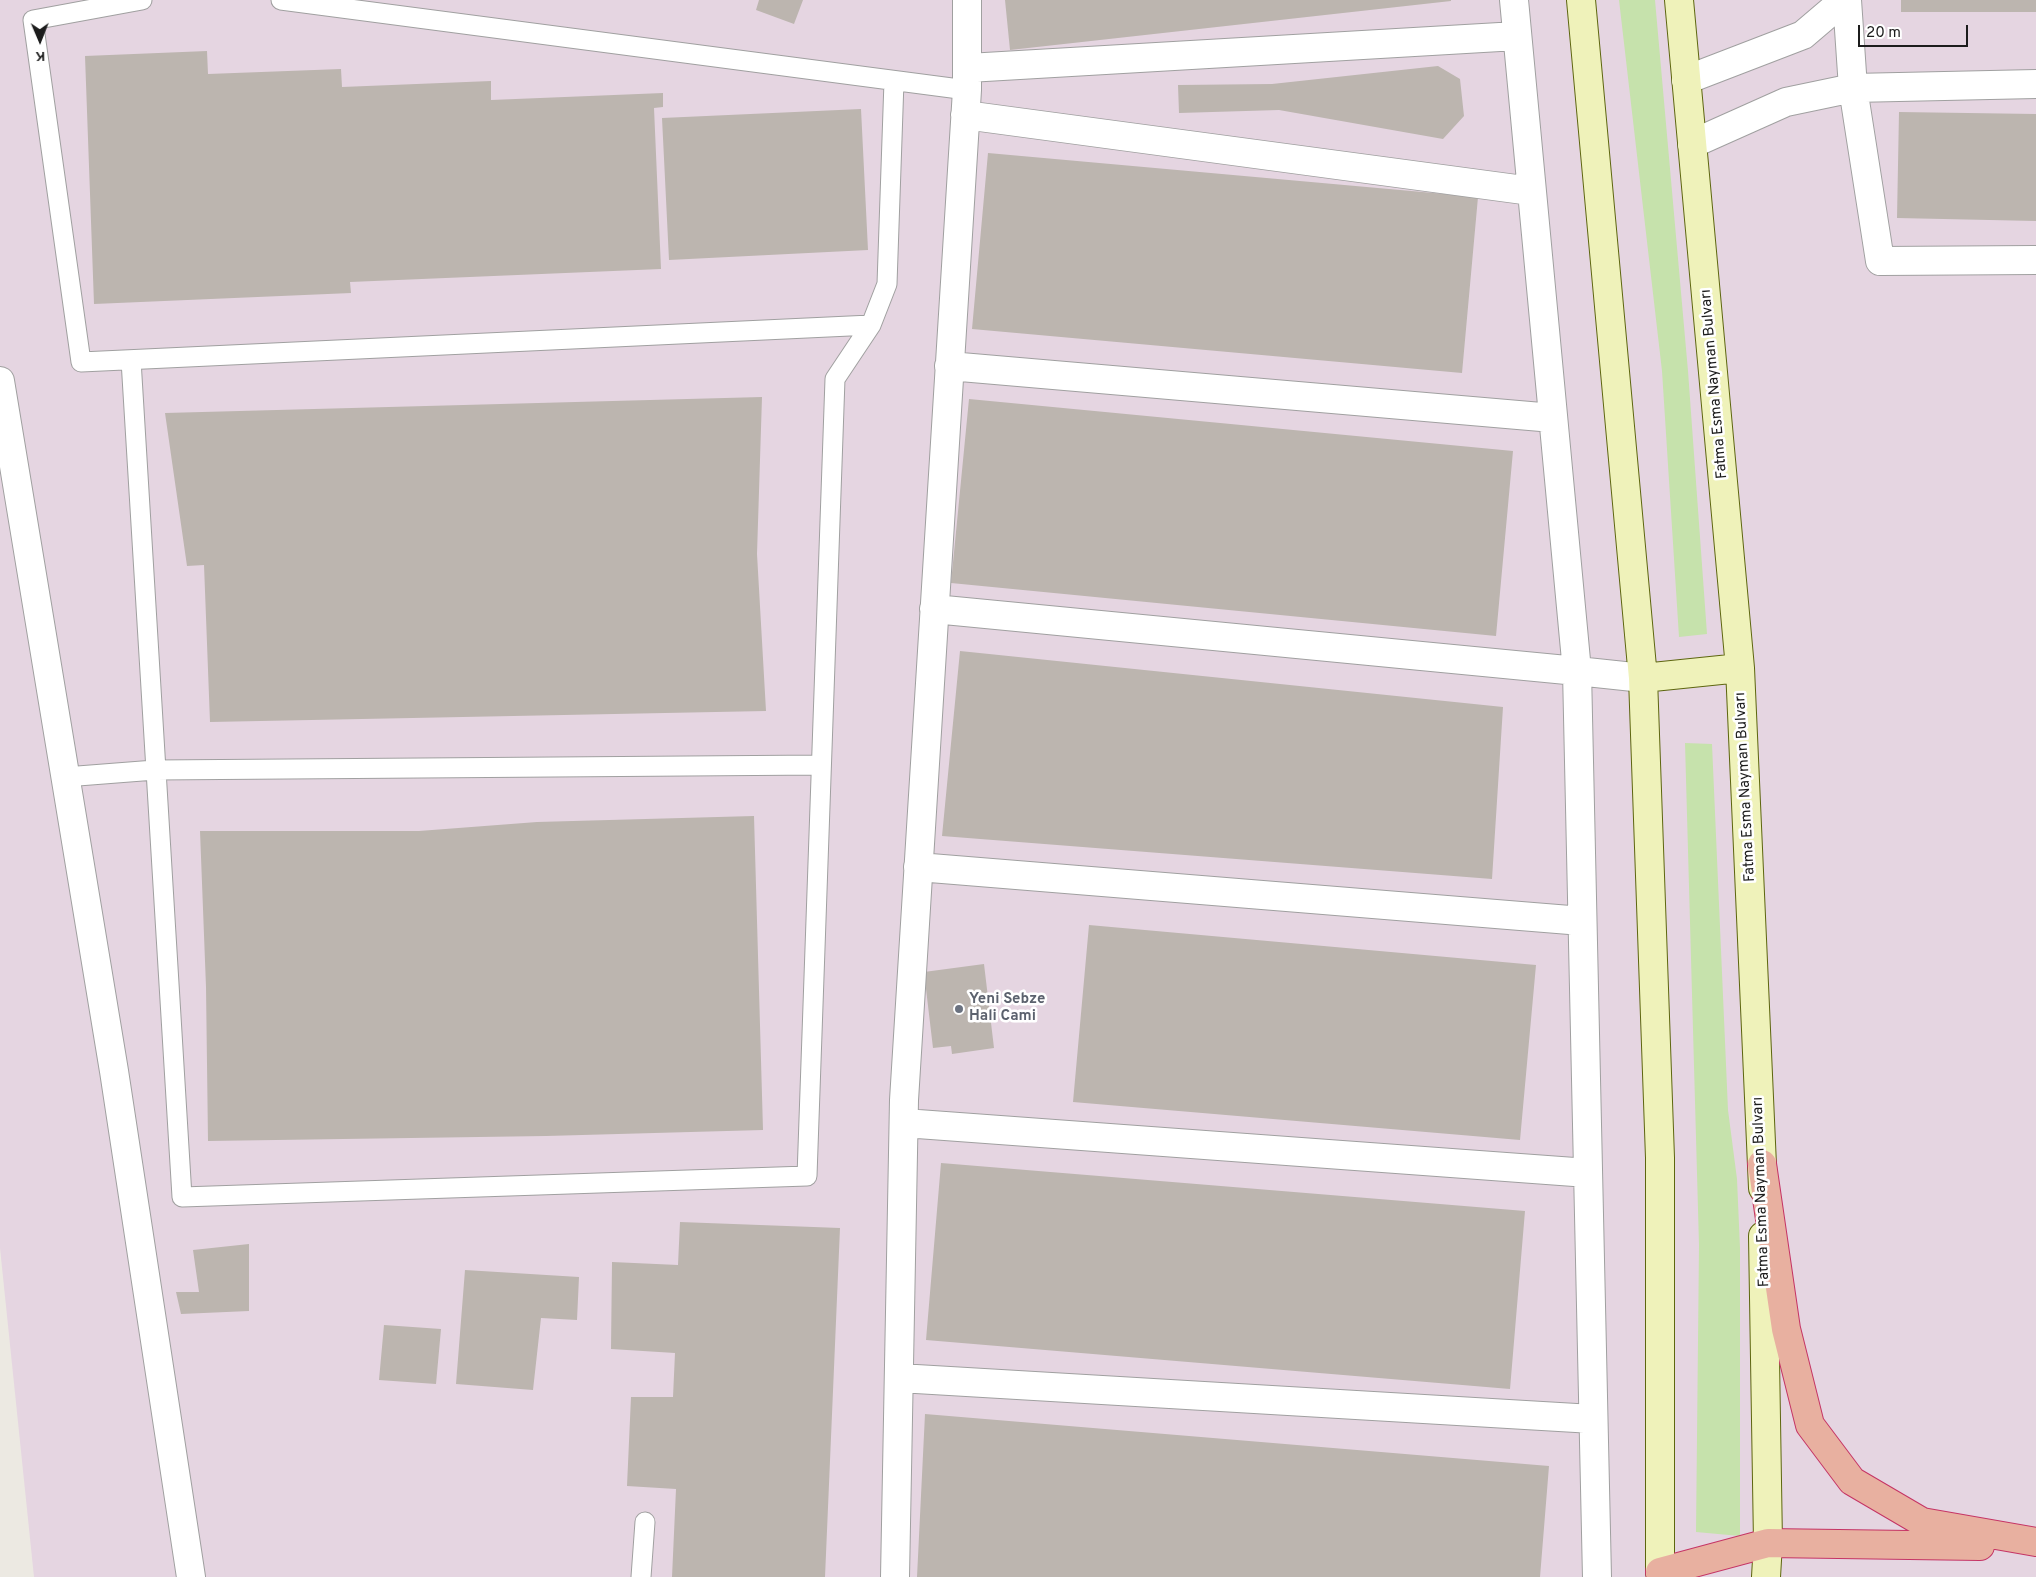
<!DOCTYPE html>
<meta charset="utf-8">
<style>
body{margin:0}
#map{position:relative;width:2036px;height:1577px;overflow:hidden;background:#ece9e2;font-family:Overpass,sans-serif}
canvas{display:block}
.north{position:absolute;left:15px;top:15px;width:50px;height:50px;-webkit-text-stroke:4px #fff;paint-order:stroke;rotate:179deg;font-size:14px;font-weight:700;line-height:20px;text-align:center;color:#1c1c1c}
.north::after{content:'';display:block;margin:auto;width:18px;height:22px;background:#1c1c1c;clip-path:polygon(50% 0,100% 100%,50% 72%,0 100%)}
.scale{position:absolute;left:1858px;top:25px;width:110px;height:22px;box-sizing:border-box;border:2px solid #1c1c1c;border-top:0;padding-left:6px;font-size:15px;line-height:18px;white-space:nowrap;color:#1c1c1c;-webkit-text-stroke:4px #fff;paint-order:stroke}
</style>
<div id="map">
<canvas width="2036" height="1577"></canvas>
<div class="north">K</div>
<div class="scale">20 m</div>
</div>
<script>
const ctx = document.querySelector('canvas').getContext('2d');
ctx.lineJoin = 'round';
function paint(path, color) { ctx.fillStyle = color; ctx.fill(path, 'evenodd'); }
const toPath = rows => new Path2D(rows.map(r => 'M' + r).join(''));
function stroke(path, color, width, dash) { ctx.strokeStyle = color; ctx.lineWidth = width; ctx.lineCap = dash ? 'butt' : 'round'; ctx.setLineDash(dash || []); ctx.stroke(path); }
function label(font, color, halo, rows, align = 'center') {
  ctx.font = font + ' Overpass,sans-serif'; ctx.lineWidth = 5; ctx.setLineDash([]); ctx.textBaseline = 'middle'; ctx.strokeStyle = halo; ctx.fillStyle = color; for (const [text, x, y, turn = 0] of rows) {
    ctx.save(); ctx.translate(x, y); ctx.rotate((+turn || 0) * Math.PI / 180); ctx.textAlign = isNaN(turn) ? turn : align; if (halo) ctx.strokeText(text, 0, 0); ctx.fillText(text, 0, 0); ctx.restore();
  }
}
paint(toPath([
 [0,0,2036,0,2036,1577,34,1577,0,1248]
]), '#e5d5e1');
paint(toPath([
 [1619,0,1655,0,1688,371,1707,634,1679,637,1662,371],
 [1685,743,1712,744,1728,1110,1737,1179,1740,1248,1740,1536,1696,1532,1699,1245]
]), '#c6e2ac');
paint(toPath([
 [759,0,803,0,794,24,756,10],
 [1005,0,1451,0,1451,1,1010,50],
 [1901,0,2036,0,2036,12,1901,12],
 [207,51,208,74,341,69,342,87,491,81,491,100,663,93,663,107,654,108,661,269,350,282,351,293,94,304,85,56],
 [1438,66,1460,79,1464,116,1443,139,1279,110,1179,113,1178,85,1272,84],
 [861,109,868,250,669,260,662,118],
 [1899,112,2036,114,2036,221,1897,218],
 [988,153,1478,197,1462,373,972,329],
 [762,397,757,554,766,711,210,722,204,565,187,566,165,413],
 [969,399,1513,451,1496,636,951,583],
 [960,651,1503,707,1492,879,942,836],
 [754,816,763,1130,546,1136,208,1141,206,987,200,831,419,831,537,822],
 [1089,925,1536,965,1520,1140,1073,1102],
 [984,964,994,1048,952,1054,951,1046,933,1048,924,972],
 [941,1163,1525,1211,1510,1389,926,1340],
 [680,1222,840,1228,825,1577,672,1577,676,1489,627,1486,631,1397,673,1397,675,1353,611,1349,612,1262,678,1265],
 [249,1244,249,1311,181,1314,176,1292,199,1292,193,1250],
 [465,1270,579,1277,577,1320,541,1318,533,1390,456,1384],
 [384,1325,441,1329,436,1384,379,1380],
 [925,1414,1549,1466,1540,1577,917,1577]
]), '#bcb5af');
const service = toPath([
 [142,0,33,20,81,362,871,325],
 [281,0,967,90],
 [131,360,182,1197,807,1176,835,379,871,325,887,284,894,81],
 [65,777,155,770,821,765],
 [641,1577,645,1522]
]);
const minor = toPath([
 [1514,0,1577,671,1643,678],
 [1847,0,1853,88,1880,261,2036,260],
 [968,68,1517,36],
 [1686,80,1803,35,1844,0],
 [965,115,1531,191],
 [1692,144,1786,102,1853,88,2036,84],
 [949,366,1553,418],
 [0,381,114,1071,191,1577],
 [934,609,1577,671,1597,1577],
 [918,867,1582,921],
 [904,1123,1588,1173],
 [899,1378,1593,1419],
 [895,1577,904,1100,967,90,967,0]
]);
const secondary = toPath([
 [1581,0,1643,678,1660,1158,1660,1572],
 [1679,0,1740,668,1763,1188],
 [1643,678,1740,668],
 [1763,1236,1768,1543,1766,1577]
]);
const trunk = toPath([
 [1762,1164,1786,1329,1810,1425,1852,1481,1922,1522,2036,1542],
 [1660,1572,1768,1543,1980,1546]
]);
stroke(service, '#a0a0a0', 21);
stroke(minor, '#a0a0a0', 30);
stroke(secondary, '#5d660f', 30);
stroke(trunk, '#c53465', 30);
stroke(service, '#fff', 19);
stroke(minor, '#fff', 28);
stroke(secondary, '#eff2ba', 28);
stroke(trunk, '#e8b0a0', 28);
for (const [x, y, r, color] of [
 [959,1009,5,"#6b7280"]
]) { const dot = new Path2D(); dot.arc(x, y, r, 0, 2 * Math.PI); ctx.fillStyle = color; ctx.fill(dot); stroke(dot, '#fff', 2); }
label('15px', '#1c1c1c', '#fff', [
 ["Fatma Esma Nayman Bulvarı",1715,384,-95],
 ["Fatma Esma Nayman Bulvarı",1746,787,-93],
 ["Fatma Esma Nayman Bulvarı",1762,1192,-92]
]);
label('bold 15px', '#5b616d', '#fff', [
 ["Yeni Sebze",969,1000],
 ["Hali Cami",969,1017]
], 'left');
</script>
